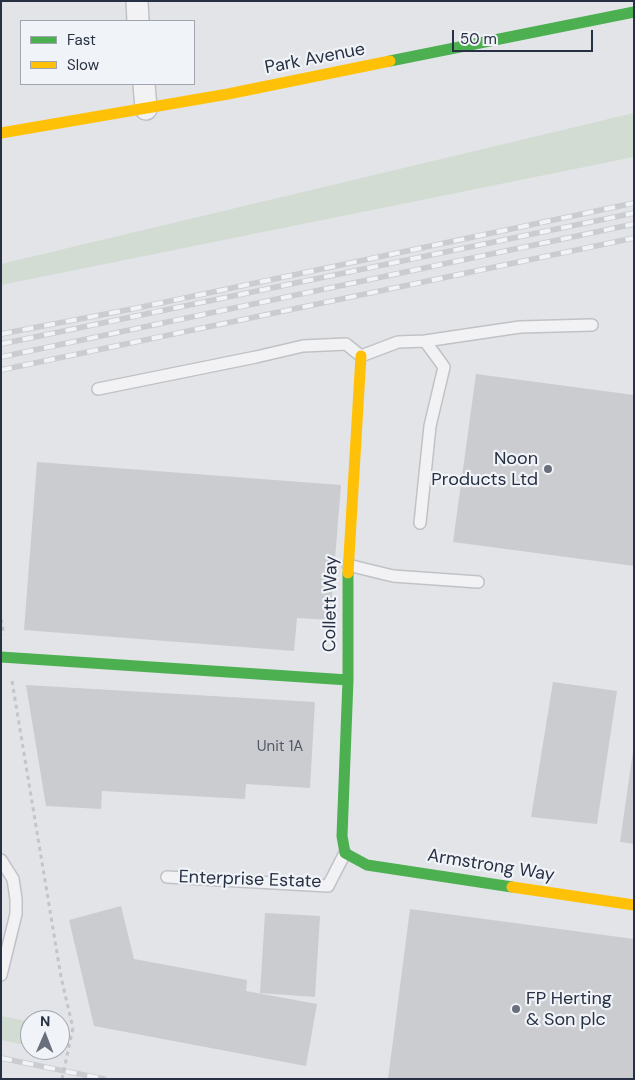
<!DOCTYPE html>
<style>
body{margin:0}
#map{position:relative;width:635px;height:1080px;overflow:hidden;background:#e2e4e8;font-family:"DM Sans",sans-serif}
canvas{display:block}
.frame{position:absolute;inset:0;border:2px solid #283043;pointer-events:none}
.legend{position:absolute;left:20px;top:20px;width:175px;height:65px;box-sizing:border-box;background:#f0f3f7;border:1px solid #a0a5af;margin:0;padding:6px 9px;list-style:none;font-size:15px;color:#283043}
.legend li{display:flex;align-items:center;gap:10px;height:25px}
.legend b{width:25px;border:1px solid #a0a5af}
.north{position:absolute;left:20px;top:1010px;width:50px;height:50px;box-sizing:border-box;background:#f0f3f7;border:1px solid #a0a5af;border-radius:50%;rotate:1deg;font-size:14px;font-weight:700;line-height:20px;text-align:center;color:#283043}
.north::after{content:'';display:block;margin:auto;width:18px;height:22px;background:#696f7d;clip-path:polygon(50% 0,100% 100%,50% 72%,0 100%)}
.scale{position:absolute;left:452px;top:30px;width:141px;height:22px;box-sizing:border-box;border:2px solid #283043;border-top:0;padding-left:6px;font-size:15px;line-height:18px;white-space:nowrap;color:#283043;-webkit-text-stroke:4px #f0f3f7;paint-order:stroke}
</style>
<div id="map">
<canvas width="635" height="1080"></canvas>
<div class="frame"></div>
<ul class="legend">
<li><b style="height:6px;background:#4caf50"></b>Fast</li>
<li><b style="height:6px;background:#ffc107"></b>Slow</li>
</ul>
<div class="north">N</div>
<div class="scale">50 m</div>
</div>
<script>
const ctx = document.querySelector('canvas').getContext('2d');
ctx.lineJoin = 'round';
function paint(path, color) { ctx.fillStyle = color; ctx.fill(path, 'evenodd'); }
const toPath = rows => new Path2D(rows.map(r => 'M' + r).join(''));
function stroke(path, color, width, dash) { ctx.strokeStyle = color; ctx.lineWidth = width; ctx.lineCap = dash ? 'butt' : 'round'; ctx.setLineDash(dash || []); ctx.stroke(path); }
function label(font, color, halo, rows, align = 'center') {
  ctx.font = font + ' "DM Sans",sans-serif'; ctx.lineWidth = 4.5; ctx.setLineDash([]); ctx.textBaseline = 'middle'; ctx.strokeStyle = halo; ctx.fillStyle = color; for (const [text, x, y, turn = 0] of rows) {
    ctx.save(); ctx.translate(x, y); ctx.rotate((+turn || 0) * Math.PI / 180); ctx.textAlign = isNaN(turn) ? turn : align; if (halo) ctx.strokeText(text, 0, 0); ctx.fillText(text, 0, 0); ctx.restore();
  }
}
paint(toPath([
 [634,113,634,157,1,285,1,264],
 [1,1016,30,1022,30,1046,1,1040]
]), '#d2dcd3');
paint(toPath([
 [476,374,634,395,634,566,453,542],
 [37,462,341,485,330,620,297,618,294,651,24,630],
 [553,682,617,691,597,824,531,817],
 [26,685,315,702,310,788,246,784,245,799,102,791,101,809,46,806],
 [633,751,634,751,634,844,620,842],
 [121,906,134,959,247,980,246,991,317,1004,306,1066,94,1026,69,920],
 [410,909,634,939,634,1079,388,1079],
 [265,913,320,916,315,997,260,993]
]), '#cbccd0');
const lane = toPath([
 [425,341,520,327,592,325],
 [98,389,256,357,303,346,346,344,361,356,398,342,425,341,444,367,430,426,420,523],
 [348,565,393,576,478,582],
 [1,860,13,879,16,899,16,914,1,975],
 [167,877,328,886,345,853]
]);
const street = toPath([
 [137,1,138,21],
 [144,84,146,109]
]);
stroke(lane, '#c0c2c6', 14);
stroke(street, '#c0c2c6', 24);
stroke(toPath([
 [1,619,4,635],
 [12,681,61,977,73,1028]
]), '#c3c5c9', 3, [4, 4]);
stroke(lane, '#f2f2f4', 11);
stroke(street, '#f2f2f4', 21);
stroke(toPath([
 [390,61,634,12],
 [348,573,348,680,342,836,345,853,367,865,512,887],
 [1,657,348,680]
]), '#4caf50', 11);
stroke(toPath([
 [1,133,228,94,390,61],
 [348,573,361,356],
 [512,887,634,905]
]), '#ffc107', 11);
const rail = toPath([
 [1,334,137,308,634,203],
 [1,344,634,213],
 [1,357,634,224],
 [1,370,634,238],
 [1,1058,104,1079]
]);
stroke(rail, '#cbcccf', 5.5);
stroke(rail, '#f0f3f7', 4, [11]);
stroke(toPath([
 [62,1079,73,1028]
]), '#c3c5c9', 3, [4, 4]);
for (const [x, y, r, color] of [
 [548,469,5,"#696f7d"],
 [516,1009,5,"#696f7d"]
]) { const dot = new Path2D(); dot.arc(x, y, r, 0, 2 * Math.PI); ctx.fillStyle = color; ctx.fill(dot); stroke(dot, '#f0f3f7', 2); }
label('15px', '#525867', null, [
 ["Unit 1A",280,747]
]);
label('18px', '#283043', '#f0f3f7', [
 ["Park Avenue",315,59,-11],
 ["Collett Way",331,604,-89],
 ["Armstrong Way",491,866,9],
 ["Enterprise Estate",250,880,2]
]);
label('18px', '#283043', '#f0f3f7', [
 ["Noon",538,459],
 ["Products Ltd",538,480],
 ["FP Herting",526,999,"left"],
 ["& Son plc",526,1020,"left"]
], 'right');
</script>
